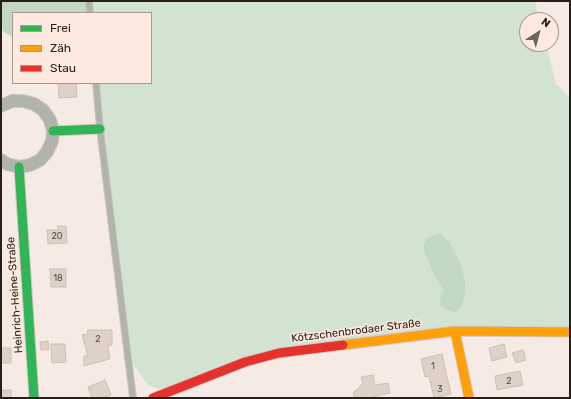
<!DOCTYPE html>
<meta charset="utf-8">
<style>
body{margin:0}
#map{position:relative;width:571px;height:399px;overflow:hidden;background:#f6ebe4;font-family:Rubik,sans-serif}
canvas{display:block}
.frame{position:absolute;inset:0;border:2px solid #281f1a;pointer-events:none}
.legend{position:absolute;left:12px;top:12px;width:140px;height:72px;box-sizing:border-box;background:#fde9dd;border:1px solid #a8988f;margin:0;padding:5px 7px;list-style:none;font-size:12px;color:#281f1a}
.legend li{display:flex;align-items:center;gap:8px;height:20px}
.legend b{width:20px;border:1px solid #a8988f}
.north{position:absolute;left:519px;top:12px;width:40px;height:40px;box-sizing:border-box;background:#fde9dd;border:1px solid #a8988f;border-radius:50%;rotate:36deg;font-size:11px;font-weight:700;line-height:16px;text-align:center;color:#281f1a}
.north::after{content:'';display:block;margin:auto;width:14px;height:18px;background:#706661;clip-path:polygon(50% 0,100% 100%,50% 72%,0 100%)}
</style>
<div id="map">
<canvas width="571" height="399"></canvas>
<div class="frame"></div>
<ul class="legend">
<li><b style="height:5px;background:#30b455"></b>Frei</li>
<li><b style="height:5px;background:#ff9f0a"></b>Zäh</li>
<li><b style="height:5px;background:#e5322d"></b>Stau</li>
</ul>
<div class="north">N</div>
</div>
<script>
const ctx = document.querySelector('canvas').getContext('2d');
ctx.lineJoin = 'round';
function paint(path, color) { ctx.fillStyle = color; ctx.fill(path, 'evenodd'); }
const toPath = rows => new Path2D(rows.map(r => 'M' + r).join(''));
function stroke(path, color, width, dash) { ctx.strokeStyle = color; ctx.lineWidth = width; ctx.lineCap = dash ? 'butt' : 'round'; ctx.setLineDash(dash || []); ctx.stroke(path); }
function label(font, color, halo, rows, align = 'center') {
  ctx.font = font + ' Rubik,sans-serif'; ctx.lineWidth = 3; ctx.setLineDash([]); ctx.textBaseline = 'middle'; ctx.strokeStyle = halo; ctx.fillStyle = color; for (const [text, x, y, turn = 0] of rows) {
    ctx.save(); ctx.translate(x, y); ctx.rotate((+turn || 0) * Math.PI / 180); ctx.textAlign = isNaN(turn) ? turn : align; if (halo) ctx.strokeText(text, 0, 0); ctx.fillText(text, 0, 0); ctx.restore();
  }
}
paint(toPath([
 [89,1,535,1,540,20,527,20,527,44,546,44,556,84,570,98,570,327,328,344,160,389,154,388,147,384,133,364,96,83,151,83,151,13,90,13],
 [444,291,465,294,462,306,456,312,441,293]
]), '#d3e3d2');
paint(toPath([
 [1,1,89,1,90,13,13,13,13,37,4,32,1,26],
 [440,233,449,242,460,262,465,280,465,294,462,306,456,312,448,310,440,305,441,293,444,291,433,273,423,247,427,238]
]), '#c1d8c2');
const building = toPath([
 [58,83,76,83,77,97,59,98,58,83],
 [58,226,66,226,67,243,48,244,47,230,58,230,58,226],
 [50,269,66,269,66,287,51,287,50,269],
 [88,330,112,330,112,345,108,346,110,359,84,366,84,356,88,356,82,335,87,334,88,330],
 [48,341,49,350,41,350,40,342,48,341],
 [51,344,65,344,66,362,52,363,51,344],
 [504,344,507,357,492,361,489,348,504,344],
 [1,348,11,348,11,363,1,363,1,348],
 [523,350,526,360,516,363,512,353,523,350],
 [442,354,451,394,434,398,429,376,425,377,421,359,442,354],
 [520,371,523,385,497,390,495,376,520,371],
 [373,375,375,385,388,383,390,393,369,398,355,398,353,393,356,390,359,389,360,386,363,384,361,377,373,375],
 [105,380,111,395,103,398,92,398,88,387,105,380],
 [1,390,11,390,11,398,1,398,1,390]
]);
paint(building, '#dfd1c7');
stroke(building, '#c9c0ba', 1);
const lane = toPath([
 [89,1,90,13],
 [96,83,100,129,133,398]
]);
const street = toPath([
 [1,106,12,101,23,101,34,104,43,110,50,120,53,131,52,141,47,152,40,160,30,165,19,167,7,164,1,160]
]);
const fast = toPath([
 [53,131,100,129],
 [19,167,34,398]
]);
const slow = toPath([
 [455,331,469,398],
 [343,345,455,331,570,332]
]);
const jam = toPath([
 [153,398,245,362,279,353,343,345]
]);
stroke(lane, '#cfc7c1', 8);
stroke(street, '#cfc7c1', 14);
stroke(fast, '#cfc7c1', 11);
stroke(slow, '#cfc7c1', 11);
stroke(jam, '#cfc7c1', 11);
stroke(lane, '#b0b4aa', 6);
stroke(street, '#b0b4aa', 12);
stroke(fast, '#30b455', 9);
stroke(slow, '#ff9f0a', 9);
stroke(jam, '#e5322d', 9);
label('9px', '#564c45', null, [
 ["20",57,236],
 ["18",58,278],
 ["2",98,339],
 ["1",433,366],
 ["2",509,381],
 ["3",440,389]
]);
label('11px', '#281f1a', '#fde9dd', [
 ["Heinrich-Heine-Straße",15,295,-94],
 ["Kötzschenbrodaer Straße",356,331,-7]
]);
</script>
